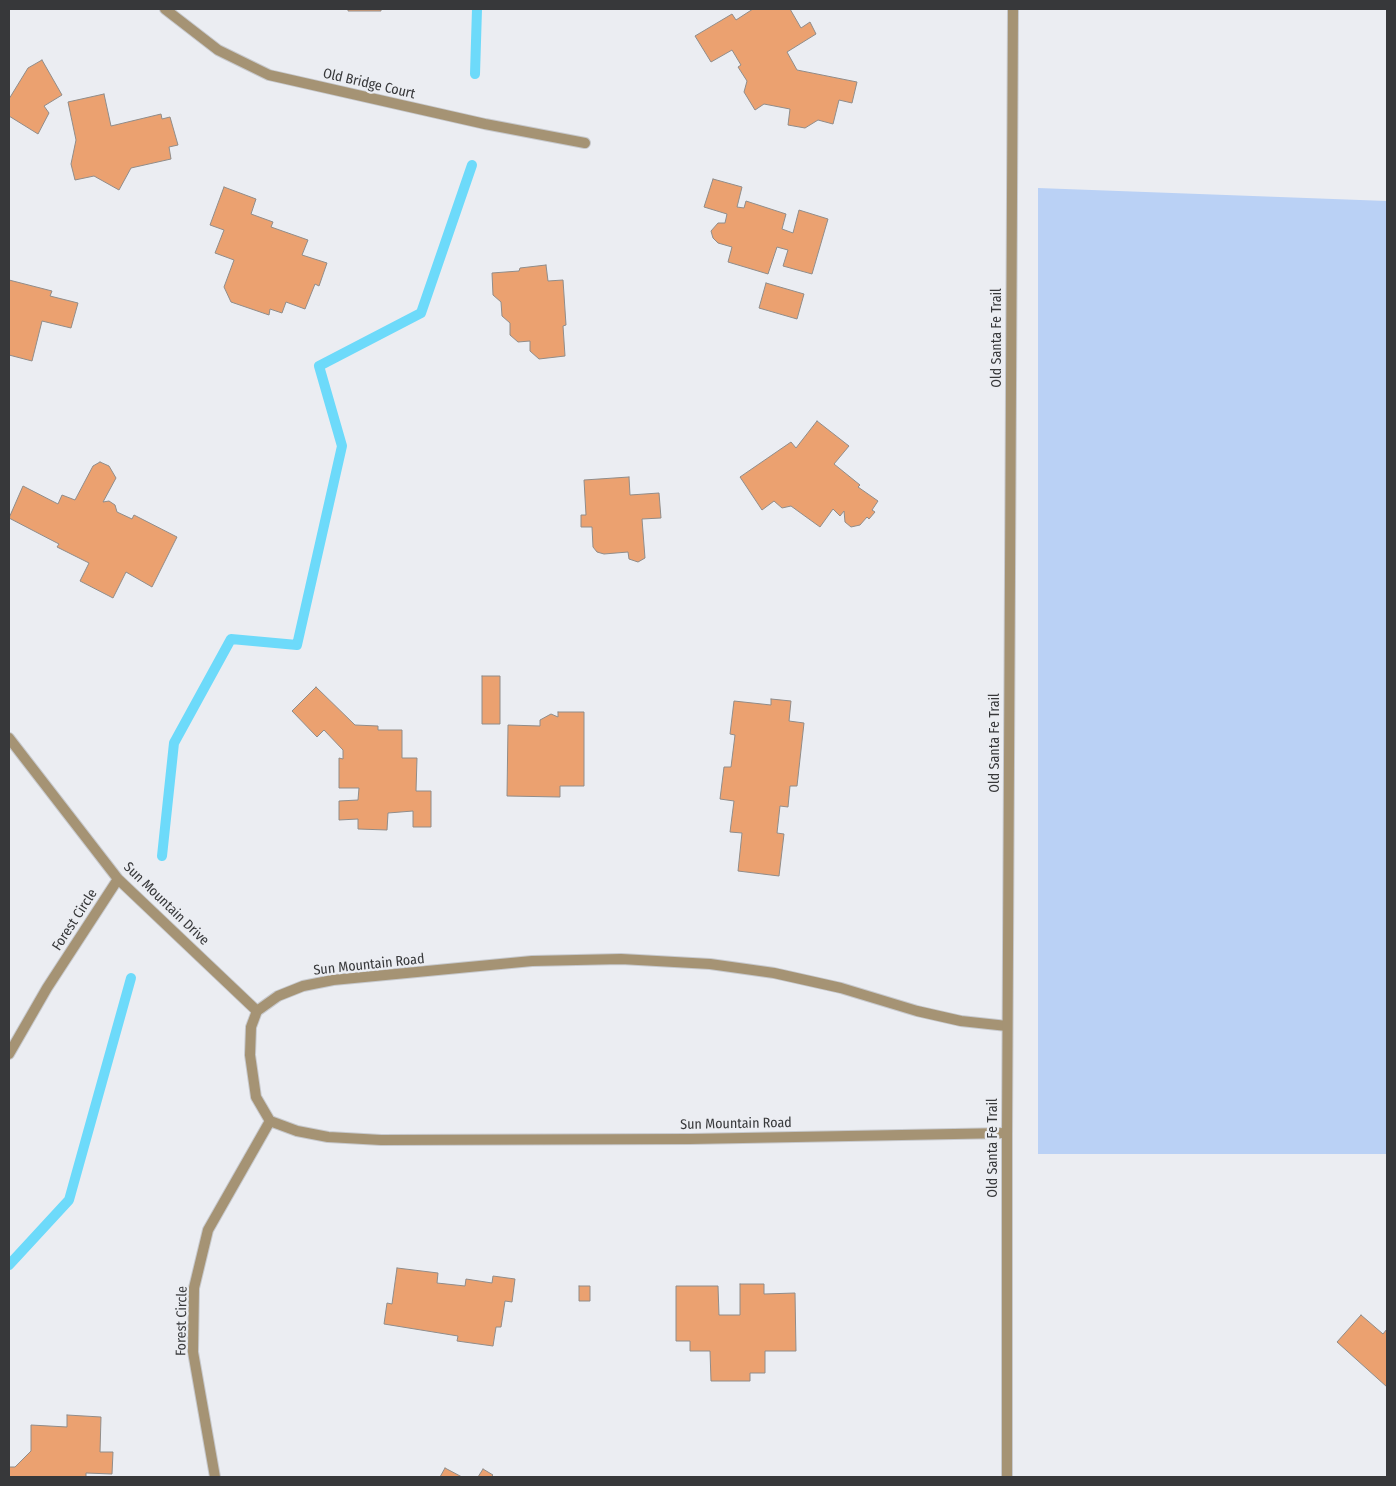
<!DOCTYPE html>
<style>
body{margin:0}
#map{position:relative;width:1396px;height:1486px;overflow:hidden;background:#ebedf2;font-family:"Fira Sans Condensed",sans-serif}
canvas{display:block}
.frame{position:absolute;inset:0;border:10px solid #37383a;pointer-events:none}
</style>
<div id="map">
<canvas width="1396" height="1486"></canvas>
<div class="frame"></div>
</div>
<script>
const ctx = document.querySelector('canvas').getContext('2d');
ctx.lineJoin = 'round';
function paint(path, color) { ctx.fillStyle = color; ctx.fill(path, 'evenodd'); }
const toPath = rows => new Path2D(rows.map(r => 'M' + r).join(''));
function stroke(path, color, width, dash) { ctx.strokeStyle = color; ctx.lineWidth = width; ctx.lineCap = dash ? 'butt' : 'round'; ctx.setLineDash(dash || []); ctx.stroke(path); }
function label(font, color, halo, rows, align = 'center') {
  ctx.font = font + ' "Fira Sans Condensed",sans-serif'; ctx.lineWidth = 4.5; ctx.setLineDash([]); ctx.textBaseline = 'middle'; ctx.strokeStyle = halo; ctx.fillStyle = color; for (const [text, x, y, turn = 0] of rows) {
    ctx.save(); ctx.translate(x, y); ctx.rotate((+turn || 0) * Math.PI / 180); ctx.textAlign = isNaN(turn) ? turn : align; if (halo) ctx.strokeText(text, 0, 0); ctx.fillText(text, 0, 0); ctx.restore();
  }
}
paint(toPath([
 [1038,188,1387,201,1387,1154,1038,1154]
]), '#bad1f5');
stroke(toPath([
 [475,74,477,9],
 [162,856,174,743,231,639,297,645,342,446,319,366,421,313,472,165],
 [9,1265,69,1200,131,978]
]), '#6ddafa', 10);
const building = toPath([
 [348,9,381,9,381,11,348,11,348,9],
 [753,9,790,9,801,28,810,22,816,34,787,52,797,70,857,82,852,103,839,100,833,124,818,120,805,128,788,125,790,109,764,104,755,110,744,92,747,81,738,67,741,65,732,50,711,62,695,36,732,14,736,20,753,9],
 [42,60,62,95,44,106,49,113,38,134,9,116,9,99,28,68,42,60],
 [104,94,111,126,161,114,162,119,170,117,178,145,169,147,171,159,131,168,119,190,94,176,75,180,71,164,76,140,68,102,104,94],
 [713,179,742,187,737,207,744,208,746,201,786,214,782,229,793,233,799,210,828,219,812,274,783,266,788,250,777,247,768,274,728,262,732,247,718,243,713,238,711,231,718,223,725,223,727,214,704,207,713,179],
 [224,187,256,199,251,214,273,222,271,227,308,240,302,255,327,263,319,286,315,284,305,309,286,302,282,313,270,309,269,315,231,302,224,287,234,260,215,253,224,230,210,225,224,187],
 [546,265,548,281,563,280,566,325,563,326,565,356,539,359,530,351,530,341,518,342,510,335,510,323,502,316,501,302,493,295,492,273,519,271,520,268,546,265],
 [9,280,52,291,50,296,78,303,71,328,42,321,32,361,9,355,9,280],
 [766,283,804,294,797,319,759,308,766,283],
 [817,421,849,446,834,464,860,485,858,487,878,501,872,510,875,512,869,519,867,517,860,525,851,527,845,522,844,511,840,516,833,509,820,527,791,506,782,508,774,501,762,510,740,477,791,442,796,448,817,421],
 [100,462,109,466,116,478,103,502,109,501,115,505,117,512,132,519,134,515,177,537,152,587,126,572,113,598,80,581,89,563,57,547,59,544,9,518,23,486,58,504,62,495,75,500,93,466,100,462],
 [629,477,630,495,659,493,661,518,642,519,645,558,638,562,629,559,628,552,604,554,597,552,593,547,592,527,581,527,581,515,586,515,584,480,629,477],
 [482,676,500,676,500,724,482,724,482,676],
 [316,687,355,725,378,726,378,730,402,730,402,758,417,758,416,791,431,791,431,827,413,827,413,811,388,813,387,830,358,829,358,819,339,820,339,801,358,800,359,788,339,788,339,758,343,759,343,750,324,730,317,737,292,711,316,687],
 [771,699,791,701,789,721,804,723,797,786,790,786,788,807,780,806,777,833,784,834,779,876,738,871,742,833,730,832,734,801,720,799,724,767,731,767,735,735,730,734,734,701,771,705,771,699],
 [558,712,584,712,584,786,560,786,560,797,507,796,508,725,540,726,540,720,551,714,558,717,558,712],
 [397,1268,438,1273,437,1283,465,1286,466,1279,492,1283,493,1276,515,1279,512,1302,505,1301,501,1327,496,1327,493,1346,457,1341,458,1336,384,1324,387,1303,392,1304,397,1268],
 [740,1284,764,1284,764,1294,795,1293,796,1351,765,1351,765,1373,750,1373,750,1381,711,1381,710,1351,690,1351,690,1341,676,1341,676,1286,718,1286,719,1315,740,1315,740,1284],
 [579,1286,590,1286,590,1301,579,1301,579,1286],
 [1361,1315,1383,1334,1387,1329,1387,1387,1337,1342,1361,1315],
 [67,1415,101,1417,100,1452,113,1452,112,1474,86,1473,86,1477,9,1477,9,1467,15,1467,31,1451,31,1425,67,1427,67,1415],
 [445,1468,462,1477,440,1477,445,1468],
 [483,1469,493,1475,491,1477,478,1477,483,1469]
]);
paint(building, '#eba170');
stroke(building, '#908c89', 1);
const minor = toPath([
 [165,9,218,50,269,75,485,124,585,143],
 [9,738,118,879,257,1011],
 [9,1054,47,988,118,879],
 [1007,1133,690,1139,381,1140,328,1137,297,1131,270,1121,256,1097,250,1055,251,1027,257,1011,278,996,303,986,333,980,532,961,621,959,710,964,774,973,841,988,917,1011,961,1021,1007,1026],
 [215,1477,193,1352,194,1288,208,1230,270,1121]
]);
const tertiary = toPath([
 [1007,1477,1007,1133,1013,9]
]);
stroke(minor, '#c7c9cd', 12);
stroke(tertiary, '#c7c9cd', 12);
stroke(minor, '#a59374', 10);
stroke(tertiary, '#a59374', 10);
label('14px', '#37383a', '#ebedf2', [
 ["Old Bridge Court",369,84,13],
 ["Old Santa Fe Trail",997,338,-90],
 ["Old Santa Fe Trail",995,743,-90],
 ["Sun Mountain Drive",166,904,44],
 ["Forest Circle",75,920,-57],
 ["Sun Mountain Road",369,965,-6],
 ["Sun Mountain Road",736,1124,-1],
 ["Old Santa Fe Trail",993,1148,-90],
 ["Forest Circle",182,1321,-89]
]);
</script>
